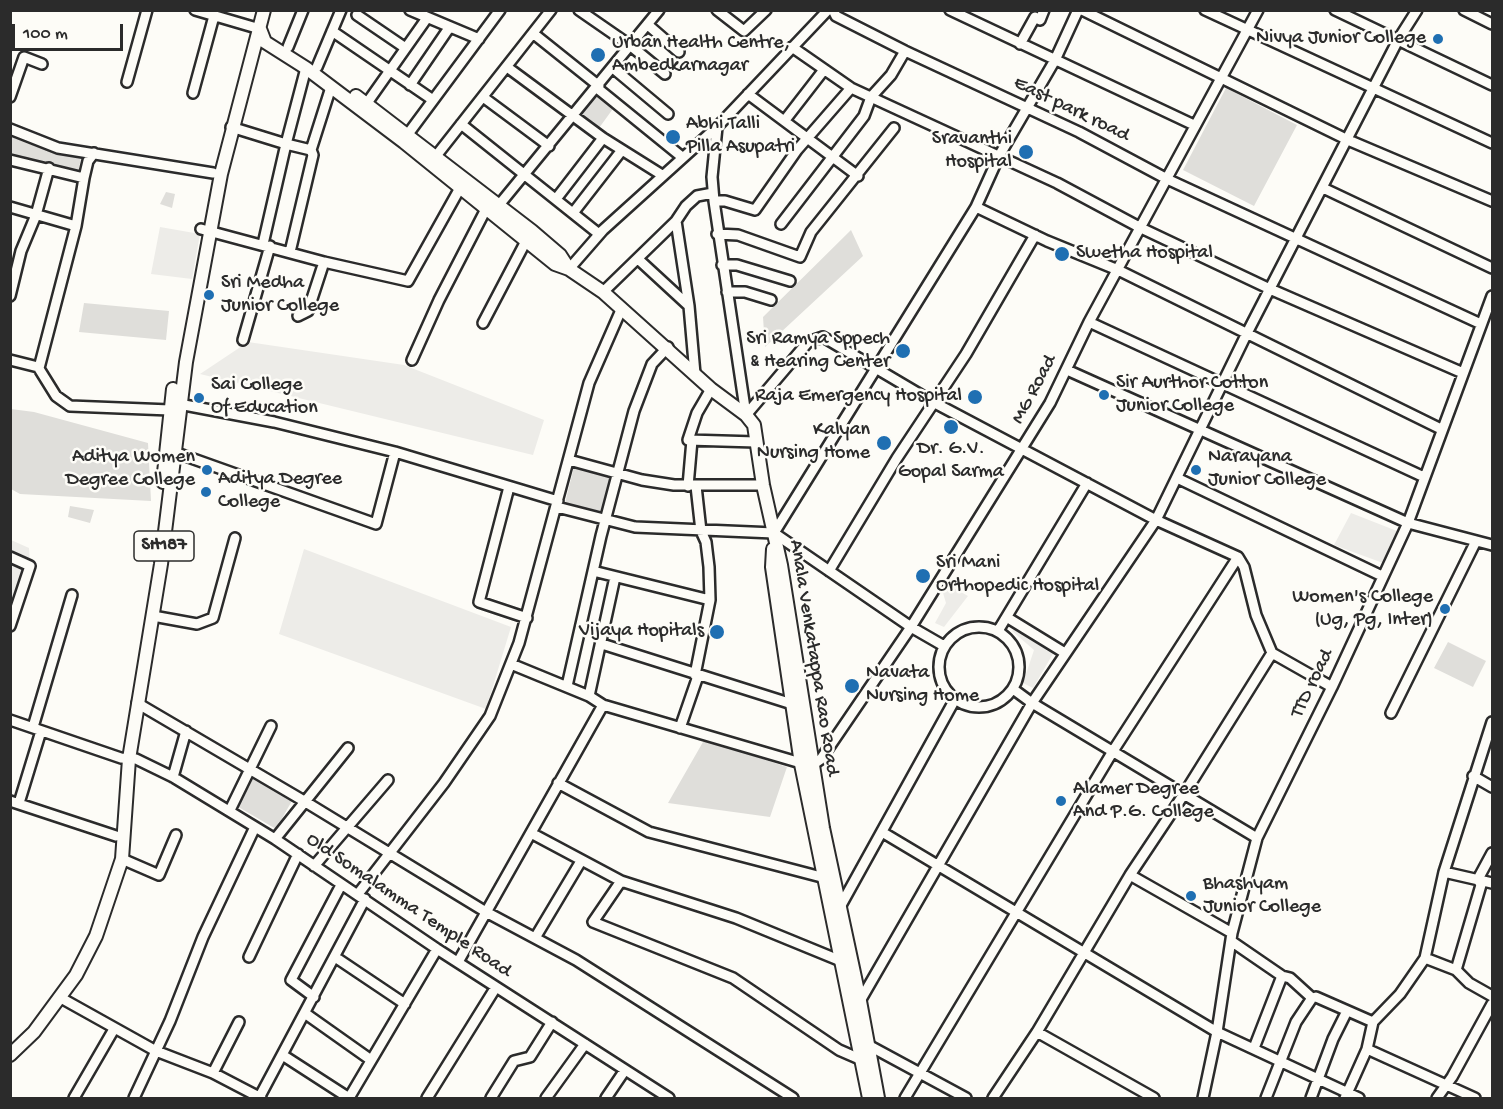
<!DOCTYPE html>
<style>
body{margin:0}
#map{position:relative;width:1503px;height:1109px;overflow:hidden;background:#fdfcf7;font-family:"Gochi Hand",sans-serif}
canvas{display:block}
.frame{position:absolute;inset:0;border:12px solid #2b2b2b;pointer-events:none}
.scale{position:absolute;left:12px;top:24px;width:111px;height:27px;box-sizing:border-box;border:3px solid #2b2b2b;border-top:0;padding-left:8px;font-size:18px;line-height:21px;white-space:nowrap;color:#2b2b2b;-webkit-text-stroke:4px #fdfcf7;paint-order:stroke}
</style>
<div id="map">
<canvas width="1503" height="1109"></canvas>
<div class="frame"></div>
<div class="scale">100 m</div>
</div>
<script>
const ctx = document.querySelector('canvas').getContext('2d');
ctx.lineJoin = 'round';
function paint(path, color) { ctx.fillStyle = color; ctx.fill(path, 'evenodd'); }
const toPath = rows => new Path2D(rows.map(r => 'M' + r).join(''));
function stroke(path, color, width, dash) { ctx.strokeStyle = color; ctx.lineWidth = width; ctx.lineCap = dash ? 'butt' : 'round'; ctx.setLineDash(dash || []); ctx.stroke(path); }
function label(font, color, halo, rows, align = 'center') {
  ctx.font = font + ' "Gochi Hand",sans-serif'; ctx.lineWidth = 5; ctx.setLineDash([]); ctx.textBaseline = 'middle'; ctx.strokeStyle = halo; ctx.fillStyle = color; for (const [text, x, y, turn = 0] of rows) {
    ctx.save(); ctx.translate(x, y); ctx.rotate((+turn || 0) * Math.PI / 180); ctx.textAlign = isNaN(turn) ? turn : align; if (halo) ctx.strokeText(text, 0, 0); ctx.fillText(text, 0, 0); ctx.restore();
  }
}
paint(toPath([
 [160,227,200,234,192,279,151,274],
 [248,342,404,365,544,420,533,455,200,374],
 [1351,513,1397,531,1383,563,1334,545],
 [11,540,29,548,30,566,11,626],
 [304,549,511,627,486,709,279,634],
 [947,584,968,596,944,627,935,623,946,603,943,593],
 [1015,628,1054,652,1033,688,1023,683,1034,650,1012,631]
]), '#edece8');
paint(toPath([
 [1226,88,1297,125,1254,206,1183,170],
 [596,92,615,106,599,128,580,114],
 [11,129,82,151,78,175,11,159],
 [166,192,175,194,172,208,160,204],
 [851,230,863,256,765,347,763,317],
 [84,303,169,311,166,340,79,332],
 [11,409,34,412,148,443,151,501,20,494,11,489],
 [574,467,613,477,604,512,565,503],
 [70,506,94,510,90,523,68,517],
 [1448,642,1486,661,1473,687,1434,668],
 [703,742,711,742,787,767,770,817,668,803],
 [252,775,293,799,276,829,235,805]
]), '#dfdeda');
const minor = toPath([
 [195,10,260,29],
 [410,10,479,39],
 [579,10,631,46,665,74],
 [717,10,744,31,766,10],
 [833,10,836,16,905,51,1079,132,1167,179,1481,324],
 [950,10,1194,125],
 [1082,10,1348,140,1492,201],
 [1205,10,1492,143],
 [1335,10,1492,85],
 [1464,10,1492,24],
 [357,15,404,47],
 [648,25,679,52],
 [332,31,433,100],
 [534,34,599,86],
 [1020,44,1035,17,1040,20,1044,10],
 [288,47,303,10],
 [792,47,851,88,1057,183,1141,228,1270,289,1463,373],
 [317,67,341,10],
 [507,67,603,138,662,175],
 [613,68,668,114],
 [127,82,147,10],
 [410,85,449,28],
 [597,88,682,157],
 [193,93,214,16],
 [748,94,858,176],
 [10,97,24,57,42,64],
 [483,97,549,146],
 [367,103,427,18],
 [785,120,823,71],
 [461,124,599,234],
 [231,127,286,144,306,68],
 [717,127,712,177,714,201,746,415],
 [10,129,58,148,213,173],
 [408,134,500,10],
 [436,156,551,10],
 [10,160,84,178],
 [1323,188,1492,268],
 [556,199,603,138],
 [714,201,725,201,755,210,797,150,851,88],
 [499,205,659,10],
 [10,207,76,226],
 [976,207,1047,241,1118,270,1441,429],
 [573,213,622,150],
 [676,221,689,306,695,374],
 [781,224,864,116,871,97,891,75,905,51],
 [201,229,324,262,408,281,460,188],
 [717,234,738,235,800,257,811,232,894,128],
 [263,244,286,144,311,150],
 [290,252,313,155,311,150,331,87],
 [638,259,689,306],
 [722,265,737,265,790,281],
 [569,269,603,230,717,127,828,10],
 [603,292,676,221,686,206,697,196,713,193],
 [727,292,745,292,771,300],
 [10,296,21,251,36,215,49,168],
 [298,316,308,311,324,262],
 [1089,322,1424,477],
 [483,323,526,241],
 [243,340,270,246],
 [10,360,38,367,56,396,70,406,170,410,179,404,274,422,395,452,558,501],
 [412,360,439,300,486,209],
 [39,368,76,226,84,178,88,161,94,153],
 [1067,370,1408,523,1492,545],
 [711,389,697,413,688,440,756,442],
 [746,415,808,342,823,337,933,402,1156,520,1238,557,1244,567,1256,615,1272,653,1332,687],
 [174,452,376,524,395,452],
 [569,460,642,480,674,485,763,485],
 [1177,478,1382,576],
 [688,486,692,440],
 [509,487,479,602,527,618],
 [557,507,635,527,774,533,911,627,944,646],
 [774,533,976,207,999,156,1055,60,1078,10],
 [10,557,30,566,10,626],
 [593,571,710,600],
 [829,571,897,458,966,354,1035,235],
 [153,616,197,624,213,618,235,538],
 [1008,618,1065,653],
 '939 667a40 40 0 1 1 80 0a40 40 0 1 1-80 0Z',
 [998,631,1087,483],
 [602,644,792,704],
 [511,664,589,696,603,705,811,766,821,759,911,627,1050,403,1089,322,1258,10],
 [695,675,710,600,709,567,706,542,701,531,696,486],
 [567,686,601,536,634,411,652,364,668,347],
 [1013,689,1032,703,1257,838],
 [589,696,615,577],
 [137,703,304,801,486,912,576,960,793,1098],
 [1391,713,1476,541],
 [10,720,121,758,136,759,173,777,275,839,437,949,669,1098],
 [33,727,72,595],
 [680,728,698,676],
 [1473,776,1492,787],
 [173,777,186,731],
 [558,783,649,832,829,879],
 [10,801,116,836],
 [19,803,41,731],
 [230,810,271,726],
 [882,832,1217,1032,1359,1098],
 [531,833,621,881,736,918,841,961],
 [275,839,348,748],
 [122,859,159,875,176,835],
 [314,866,388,780],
 [1444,872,1492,883],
 [1130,875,1232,933],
 [621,881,593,922,733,978,839,1050,862,1060],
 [358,894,444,783,490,716,519,643,589,383,621,310],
 [840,907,954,701],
 [535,938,581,861],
 [1231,941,1282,976,1290,978,1312,998],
 [249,957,298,854],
 [335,957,405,1004],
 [1425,958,1456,970,1469,983,1492,996],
 [458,962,603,705],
 [1456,970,1481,885,1478,879,1492,853],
 [314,997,291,980,341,885],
 [61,998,156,1051,213,1073,261,1098],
 [857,1001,860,1001,1032,703,1156,520,1246,335,1398,40,1417,10],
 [306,1014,371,1060],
 [1037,1032,1154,1098],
 [868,1045,966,1098],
 [1254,1048,1282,976],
 [1367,1049,1475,1098],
 [284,1056,349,1098],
 [213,1073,239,1022],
 [74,1098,114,1029],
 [134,1098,170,1021,203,937,255,827],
 [259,1098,365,899],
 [349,1098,437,949],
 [427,1098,496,987],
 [491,1098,514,1061,530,1057,552,1022],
 [546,1098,585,1044],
 [606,1098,625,1070],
 [905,1098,1113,751,1238,557],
 [993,1098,1037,1032,1130,875,1184,794,1272,653],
 [1203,1098,1217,1032,1232,933,1257,838,1332,687,1408,523,1492,296],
 [1266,1098,1296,1022,1312,998,1316,997,1373,1022],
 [1311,1098,1333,1039,1347,1011],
 [1345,1098,1367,1049,1373,1022,1400,994,1425,958,1444,872,1492,722],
 [1437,1098,1452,1077,1492,1004]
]);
const major = toPath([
 [260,29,265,42,306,68,404,142,555,264,569,269,603,292,711,389,746,415,754,425,763,485,781,565,823,828,860,1001,878,1098],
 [356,96,532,231,560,255,569,269],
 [163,482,173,389],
 [773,549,772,567,801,764,869,1098],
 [10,1055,34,1032,76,975,96,936,122,859,129,759,161,564,186,362,221,174,264,10]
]);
stroke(minor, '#2b2b2b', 14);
stroke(major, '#2b2b2b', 16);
stroke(minor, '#fdfcf7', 9);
stroke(major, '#fdfcf7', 12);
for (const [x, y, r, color] of [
 [1438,39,6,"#1f6fb2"],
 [598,55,8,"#1f6fb2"],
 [673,137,8,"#1f6fb2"],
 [1026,152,8,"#1f6fb2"],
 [1062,254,8,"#1f6fb2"],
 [209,295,6,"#1f6fb2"],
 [903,351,8,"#1f6fb2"],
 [1104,395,6,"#1f6fb2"],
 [975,397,8,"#1f6fb2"],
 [199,398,6,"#1f6fb2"],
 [951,427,8,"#1f6fb2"],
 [884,443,8,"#1f6fb2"],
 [207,470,6,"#1f6fb2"],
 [1196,470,6,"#1f6fb2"],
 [206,492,6,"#1f6fb2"],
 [923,576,8,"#1f6fb2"],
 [1445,609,6,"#1f6fb2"],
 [717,632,8,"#1f6fb2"],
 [852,686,8,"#1f6fb2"],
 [1061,801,6,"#1f6fb2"],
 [1191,896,6,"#1f6fb2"]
]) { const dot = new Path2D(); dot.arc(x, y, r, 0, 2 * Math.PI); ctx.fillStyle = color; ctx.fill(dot); stroke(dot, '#fdfcf7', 2); }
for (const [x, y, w] of [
 [164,546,60]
]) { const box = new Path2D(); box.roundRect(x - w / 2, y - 15, w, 30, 4.5); ctx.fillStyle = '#fdfcf7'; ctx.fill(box); stroke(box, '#2b2b2b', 1.5); }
label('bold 18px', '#2b2b2b', null, [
 ["SH187",164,546]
]);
label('20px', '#2b2b2b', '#fdfcf7', [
 ["Nivya Junior College",1426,39,"right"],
 ["Urban Health Centre,",612,44],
 ["Ambedkarnagar",612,67],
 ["Abhi Talli",686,125],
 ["Pilla Asupatri",686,148],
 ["Sravanthi",1012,140,"right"],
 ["Hospital",1012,163,"right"],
 ["Swetha Hospital",1076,254],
 ["Sri Medha",221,284],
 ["Junior College",221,307],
 ["Sri Ramya Sppech",890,340,"right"],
 ["& Hearing Center",890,363,"right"],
 ["Sir Aurthor Cotton",1116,384],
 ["Junior College",1116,407],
 ["Sai College",211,386],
 ["Of Education",211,409],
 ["Raja Emergency Hospital",962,397,"right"],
 ["Kalyan",870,431,"right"],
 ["Nursing Home",870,454,"right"],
 ["Dr. G.V.",951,450,"center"],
 ["Gopal Sarma",951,473,"center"],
 ["Aditya Women",195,458,"right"],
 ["Degree College",195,481,"right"],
 ["Narayana",1208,458],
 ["Junior College",1208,481],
 ["Aditya Degree",218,480],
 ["College",218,503],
 ["Sri Mani",936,564],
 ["Orthopedic Hospital",936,587],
 ["Women's College",1433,598,"right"],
 ["(Ug, Pg, Inter)",1433,621,"right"],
 ["Vijaya Hopitals",704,632,"right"],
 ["Navata",866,674],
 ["Nursing Home",866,697],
 ["Alamer Degree",1073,790],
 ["And P.G. College",1073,813],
 ["Bhashyam",1203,885],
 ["Junior College",1203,908]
], 'left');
label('20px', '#2b2b2b', '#fdfcf7', [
 ["East park road",1071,110,26],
 ["MG Road",1035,390,-62],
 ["Anala Venkatappa Rao Road",813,658,81],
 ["TTD road",1313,684,-64],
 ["Old Somalamma Temple Road",408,906,34]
]);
</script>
